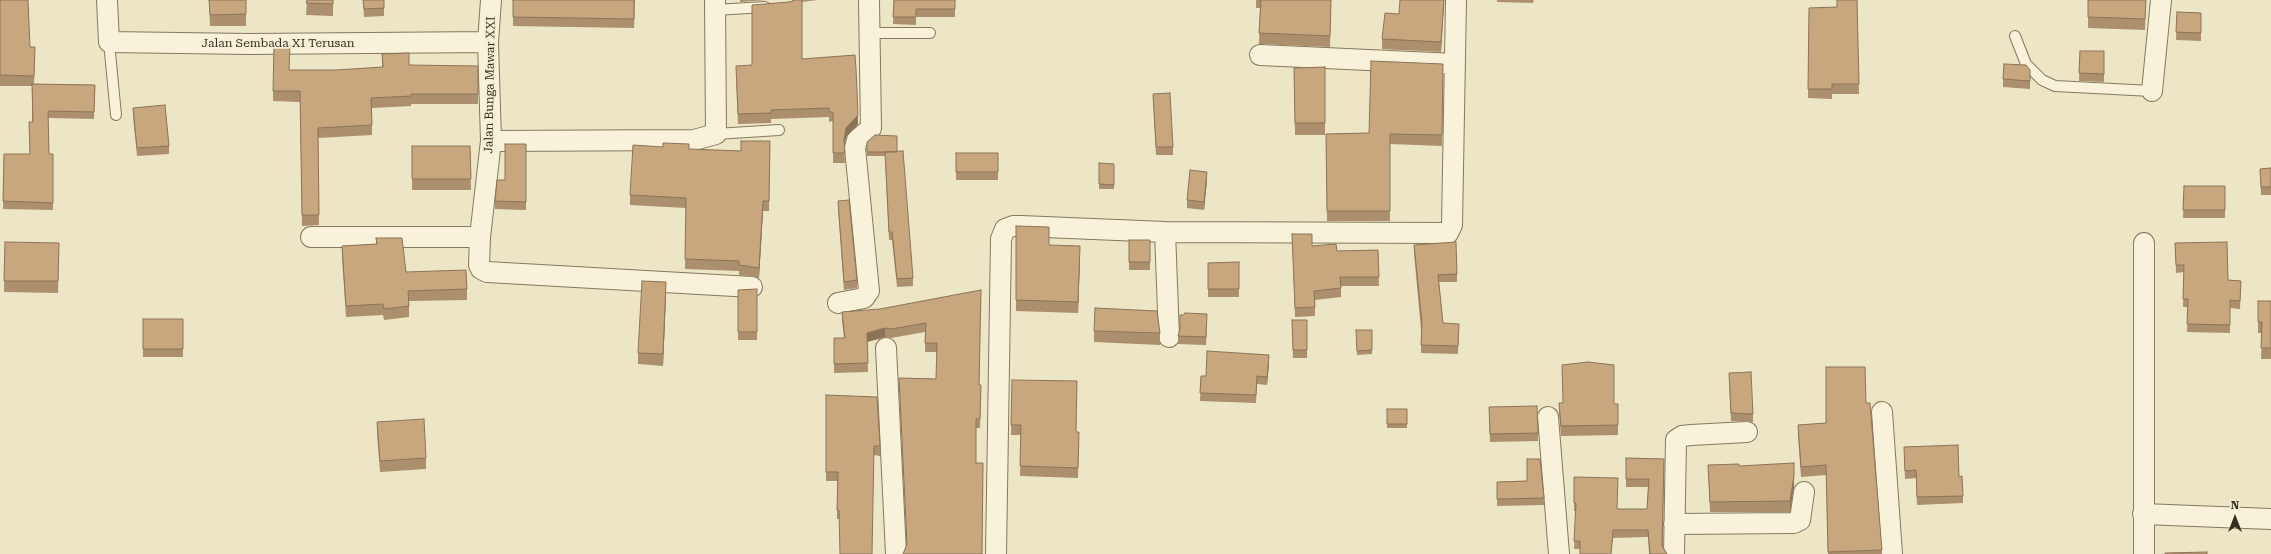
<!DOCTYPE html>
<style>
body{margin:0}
#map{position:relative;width:2271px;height:554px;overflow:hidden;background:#ece5c6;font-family:"Roboto Serif",serif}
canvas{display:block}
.north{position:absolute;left:2215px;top:498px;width:40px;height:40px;-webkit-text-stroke:3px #f4efd5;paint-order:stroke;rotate:0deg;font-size:11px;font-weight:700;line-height:16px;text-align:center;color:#372e20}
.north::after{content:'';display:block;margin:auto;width:14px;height:18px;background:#372e20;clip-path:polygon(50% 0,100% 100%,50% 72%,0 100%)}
</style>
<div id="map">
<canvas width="2271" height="554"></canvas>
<div class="north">N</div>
</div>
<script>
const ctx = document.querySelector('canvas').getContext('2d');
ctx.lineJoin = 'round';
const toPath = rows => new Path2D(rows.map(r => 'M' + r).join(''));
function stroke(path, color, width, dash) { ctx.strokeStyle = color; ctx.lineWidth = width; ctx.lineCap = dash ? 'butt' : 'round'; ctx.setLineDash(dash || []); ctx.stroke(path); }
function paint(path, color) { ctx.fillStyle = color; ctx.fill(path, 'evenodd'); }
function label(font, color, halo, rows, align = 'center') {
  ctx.font = font + ' "Roboto Serif",serif'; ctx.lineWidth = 3.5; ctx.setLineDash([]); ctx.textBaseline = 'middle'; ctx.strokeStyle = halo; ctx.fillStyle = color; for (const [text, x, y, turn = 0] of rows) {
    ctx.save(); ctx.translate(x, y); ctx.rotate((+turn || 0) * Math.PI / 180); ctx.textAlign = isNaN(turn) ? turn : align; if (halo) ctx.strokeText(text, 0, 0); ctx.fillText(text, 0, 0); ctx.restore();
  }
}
const lane = toPath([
 [715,10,765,7],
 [869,33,930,33],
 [2015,36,2026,64,2042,80,2055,86,2152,91],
 [109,42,116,115],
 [716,134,779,130]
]);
const street = toPath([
 [107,0,109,42,249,44,488,42],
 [491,0,488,42,491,141,480,237,479,265,481,269,487,272,752,287],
 [1260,55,1455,64],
 [2152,91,2161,0],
 [491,141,694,140,716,134,715,0],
 [1165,232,1169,337],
 [311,237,480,237],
 [838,303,864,298,869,291,855,148,857,140,871,128,869,0],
 [886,348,896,554],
 [1882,412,1892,554],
 [1548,417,1559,554],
 [2143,514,2271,519],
 [1674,524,1794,523,1800,520,1804,492],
 [996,554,1001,239,1005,229,1013,226,1021,226,1165,232,1448,233,1452,225,1456,0],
 [1674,554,1676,440,1682,436,1691,435,1747,432],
 [2144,554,2144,243]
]);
stroke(lane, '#86785d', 12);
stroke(street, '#86785d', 22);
stroke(lane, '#f7f2d9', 10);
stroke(street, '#f7f2d9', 20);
paint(toPath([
 [0,0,30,47,35,58,34,84,95,85,94,119,48,118,49,154,53,154,53,210,3,209,4,154,30,154,32,122,32,86,0,86],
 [209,0,246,0,246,26,210,26],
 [307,0,333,0,333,16,306,15],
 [363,0,384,0,384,16,364,17],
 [513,0,635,0,634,28,513,26],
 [740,0,767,0,740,2],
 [792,0,818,0,802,2,802,59,858,124,846,137,844,146,845,163,833,163,833,121,829,122,829,117,771,119,771,123,738,124,736,75,752,65,789,2,793,1],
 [894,0,955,0,955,17,916,17,916,25,893,24],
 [1256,0,1331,0,1330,47,1259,44,1260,8,1256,8],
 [1444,0,1441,52,1382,49,1382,39,1399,14],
 [1497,0,1534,0,1533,3,1497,2],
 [1857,0,1859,94,1832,94,1832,99,1808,98,1809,8,1837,7],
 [2088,0,2146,0,2145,30,2088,28],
 [2177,12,2201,13,2201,41,2176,40],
 [2080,51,2104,51,2104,82,2079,81],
 [382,54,409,65,478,94,478,104,411,104,411,106,372,108,372,135,318,138,319,225,302,226,300,102,273,101,273,91,289,70,336,70,382,67],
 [1443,64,1442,146,1390,144,1390,221,1327,221,1326,134,1369,133],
 [1325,67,1325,135,1295,135,1294,68],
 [2030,78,2030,89,2003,87,2003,79],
 [1153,94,1173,147,1173,155,1156,155],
 [133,108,169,146,169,154,137,156,133,116],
 [770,141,769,211,763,211,759,278,739,275,739,271,685,269,686,208,630,205,630,195,663,147,689,149,741,151],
 [867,142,897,152,913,278,913,286,897,287,892,240,889,240,885,156,867,156],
 [526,144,526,210,495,209,495,201,505,180],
 [412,146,470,146,471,190,412,190],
 [956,153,998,153,998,180,956,180],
 [1099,163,1114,164,1114,189,1099,189],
 [2271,168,2271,195,2261,195,2260,169],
 [1207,180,1204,210,1187,208,1187,200],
 [2184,186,2225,186,2225,218,2183,218],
 [838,201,857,280,857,288,844,290,838,209],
 [1016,226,1049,245,1080,257,1078,313,1016,311],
 [1292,234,1312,246,1337,251,1378,250,1379,286,1341,286,1341,297,1315,300,1315,316,1295,317],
 [376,238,406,272,467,289,467,300,409,301,409,317,384,320,383,315,346,317,342,257,342,246,376,244],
 [1129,240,1150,240,1150,270,1129,270],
 [5,242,59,254,58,293,4,292],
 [2175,243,2228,280,2241,281,2240,309,2230,308,2230,333,2187,332,2188,307,2183,307,2184,272,2176,273],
 [1414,245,1457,274,1457,282,1439,282,1443,323,1459,324,1458,354,1421,353,1421,330,1414,253],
 [1239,262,1239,297,1208,297,1208,263],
 [757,289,757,340,738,340,738,290],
 [981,290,979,385,981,394,980,428,976,428,907,545,899,378,936,379,937,352,925,352,925,332,891,338,885,337,867,342,868,372,834,373,834,338,844,338,842,321,842,312,880,309],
 [666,294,663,366,638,364,638,353],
 [2271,301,2271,359,2261,359,2262,333,2258,333,2258,322],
 [1184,315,1207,322,1206,345,1178,344,1178,336],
 [143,319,183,319,183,357,143,357],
 [1292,320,1307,320,1307,358,1293,358],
 [1356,330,1372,330,1372,354,1357,355],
 [1094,331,1160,333,1160,345,1094,342],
 [1269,363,1267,385,1257,384,1256,403,1200,401,1201,376,1206,376],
 [1012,380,1076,432,1079,442,1078,478,1020,476,1021,435,1011,435],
 [1729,381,1753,414,1753,422,1731,421],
 [826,395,880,446,880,456,874,455,839,519,837,519,837,481,826,481],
 [1559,403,1618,404,1618,435,1561,436,1559,413],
 [1866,403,1882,554,1828,554,1826,475,1801,477,1798,435,1798,425,1826,423],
 [1489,407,1538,433,1538,441,1490,442],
 [1387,409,1407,409,1407,428,1387,428],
 [377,422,426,458,426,469,380,472,377,433],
 [1904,455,1959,477,1963,496,1963,503,1917,505,1916,478,1905,479],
 [1626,458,1664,459,1663,546,1667,554,1649,554,1648,537,1613,538,1611,554,1580,554,1580,549,1574,549,1576,511,1574,511,1574,477,1617,509,1647,509,1648,487,1626,487],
 [1708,465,1739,466,1794,486,1790,512,1710,512],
 [1527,481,1544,498,1544,505,1497,506,1497,482]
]), '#ac8f6c');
paint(toPath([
 [1444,0,1444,3,1441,52,1441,42],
 [858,115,858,124,846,137,844,149,844,140,846,128],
 [1207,172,1207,180,1204,210,1204,202],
 [763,201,763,211,759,278,759,268],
 [1080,246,1080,257,1078,313,1078,302],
 [666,282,666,294,663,366,663,354],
 [885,328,885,337,867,342,867,333],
 [1269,355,1269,363,1267,385,1267,377],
 [1794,476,1794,486,1790,512,1790,501]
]), '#8c7458');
const building = toPath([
 [0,0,28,0,30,47,35,47,34,76,0,75,0,0],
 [209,0,246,0,246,14,210,15,209,0],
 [307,0,333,0,333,4,306,3,307,0],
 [363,0,384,0,384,8,364,9,363,0],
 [513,0,634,0,634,19,513,17,513,0],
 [793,0,802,0,802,59,855,55,856,69,858,115,846,128,844,140,845,153,833,153,833,112,829,112,829,108,771,110,771,113,738,114,736,66,752,65,752,5,789,2,793,1,793,0],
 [894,0,955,0,955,9,916,9,916,17,893,17,894,0],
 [1261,0,1331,0,1330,36,1259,33,1261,0],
 [1400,0,1444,0,1441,42,1382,39,1385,13,1399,14,1400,0],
 [1837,0,1857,0,1859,84,1832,84,1832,89,1808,89,1809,8,1837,7,1837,0],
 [2088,0,2146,0,2145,19,2088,17,2088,0],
 [2177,12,2201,13,2201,33,2176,32,2177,12],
 [274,45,290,45,289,70,336,70,383,67,382,54,409,53,409,65,478,66,478,94,411,94,411,96,371,98,372,125,318,128,319,215,302,215,300,91,273,91,274,45],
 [2080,51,2104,51,2104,74,2079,73,2080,51],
 [1371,61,1443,64,1442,135,1390,134,1390,211,1327,211,1326,134,1369,133,1371,61],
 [2004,64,2026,65,2030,70,2030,81,2003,79,2004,64],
 [1325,67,1325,123,1295,123,1294,68,1325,67],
 [32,84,95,85,94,112,48,111,49,154,53,154,53,203,3,201,4,154,30,154,29,122,33,122,32,84],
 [1170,93,1173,147,1156,147,1153,94,1170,93],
 [165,105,169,146,137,148,133,108,165,105],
 [875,135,897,136,897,152,867,152,867,142,875,135],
 [741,141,770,141,769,201,763,201,759,268,739,265,739,261,685,259,686,198,630,195,633,145,663,147,663,143,689,144,689,149,741,151,741,141],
 [505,144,526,144,526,202,495,201,497,180,505,180,505,144],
 [412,146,470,146,471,179,412,179,412,146],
 [903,151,913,278,897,279,892,232,889,232,885,152,903,151],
 [956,153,998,153,998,172,956,172,956,153],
 [1099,163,1114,164,1114,185,1099,184,1099,163],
 [2271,168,2271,187,2261,187,2260,169,2271,168],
 [1190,170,1207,172,1204,202,1187,200,1190,170],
 [2184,186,2225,186,2225,210,2183,210,2184,186],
 [849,200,857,280,844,282,838,201,849,200],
 [1016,226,1049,227,1049,245,1080,246,1078,302,1016,300,1016,226],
 [1292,234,1312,234,1312,246,1336,244,1337,251,1378,250,1379,277,1340,277,1341,288,1314,291,1315,307,1295,308,1292,234],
 [376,238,402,238,406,272,466,270,467,289,408,291,409,306,384,309,383,304,346,306,342,246,377,244,376,238],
 [1129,240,1150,240,1150,262,1129,262,1129,240],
 [5,242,59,243,58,281,4,281,5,242],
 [1456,242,1457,274,1438,275,1443,323,1459,324,1458,346,1421,345,1422,323,1414,245,1456,242],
 [2227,242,2228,280,2241,281,2240,301,2230,300,2230,325,2187,324,2188,299,2183,299,2184,265,2176,265,2175,243,2227,242],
 [1239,262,1239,289,1208,289,1208,263,1239,262],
 [642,281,666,282,663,354,638,353,642,281],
 [757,289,757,332,738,332,738,290,757,289],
 [981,290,979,385,981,385,980,419,976,419,976,463,983,463,982,554,903,554,907,544,899,378,936,379,937,343,925,343,926,323,891,329,885,328,867,333,868,363,834,364,834,338,845,338,842,312,880,309,981,290],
 [2258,301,2271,301,2271,348,2261,348,2262,322,2258,322,2258,301],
 [1095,308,1157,311,1160,333,1094,331,1095,308],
 [1185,313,1207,314,1206,337,1178,336,1180,329,1180,315,1184,315,1185,313],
 [143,319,183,319,183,349,143,349,143,319],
 [1292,320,1307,320,1307,350,1293,350,1292,320],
 [1356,330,1372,330,1372,350,1357,351,1356,330],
 [1207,351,1269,355,1267,377,1257,376,1256,395,1200,393,1201,376,1206,376,1207,351],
 [1588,362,1614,365,1614,404,1618,404,1618,425,1561,426,1559,403,1563,403,1562,365,1588,362],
 [1826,367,1865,367,1866,403,1870,403,1882,550,1828,552,1826,465,1801,467,1798,425,1826,423,1826,367],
 [1751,372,1753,414,1731,413,1729,373,1751,372],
 [1012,380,1077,381,1076,432,1079,432,1078,468,1020,466,1021,425,1011,425,1012,380],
 [826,395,877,397,880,446,874,446,872,554,840,554,839,510,837,510,838,472,826,472,826,395],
 [1537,406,1538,433,1490,434,1489,407,1537,406],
 [1387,409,1407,409,1407,424,1387,424,1387,409],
 [424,419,426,458,380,461,377,422,424,419],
 [1958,445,1959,477,1962,476,1963,496,1917,497,1916,470,1905,471,1904,447,1958,445],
 [1626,458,1664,459,1662,546,1667,554,1650,554,1648,530,1613,530,1611,554,1580,554,1580,541,1574,541,1576,503,1574,503,1574,477,1618,478,1617,509,1647,509,1649,479,1626,479,1626,458],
 [1527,459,1540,459,1544,498,1497,499,1497,482,1527,481,1527,459],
 [1794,463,1794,476,1790,501,1710,502,1708,465,1739,464,1739,466,1794,463],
 [2207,552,2207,554,2165,554,2165,553,2207,552]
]);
paint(building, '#c8a67e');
stroke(building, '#8c7458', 1);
label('12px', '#372e20', '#f4efd5', [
 ["Jalan Sembada XI Terusan",278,43],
 ["Jalan Bunga Mawar XXI",490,85,-89]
]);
</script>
